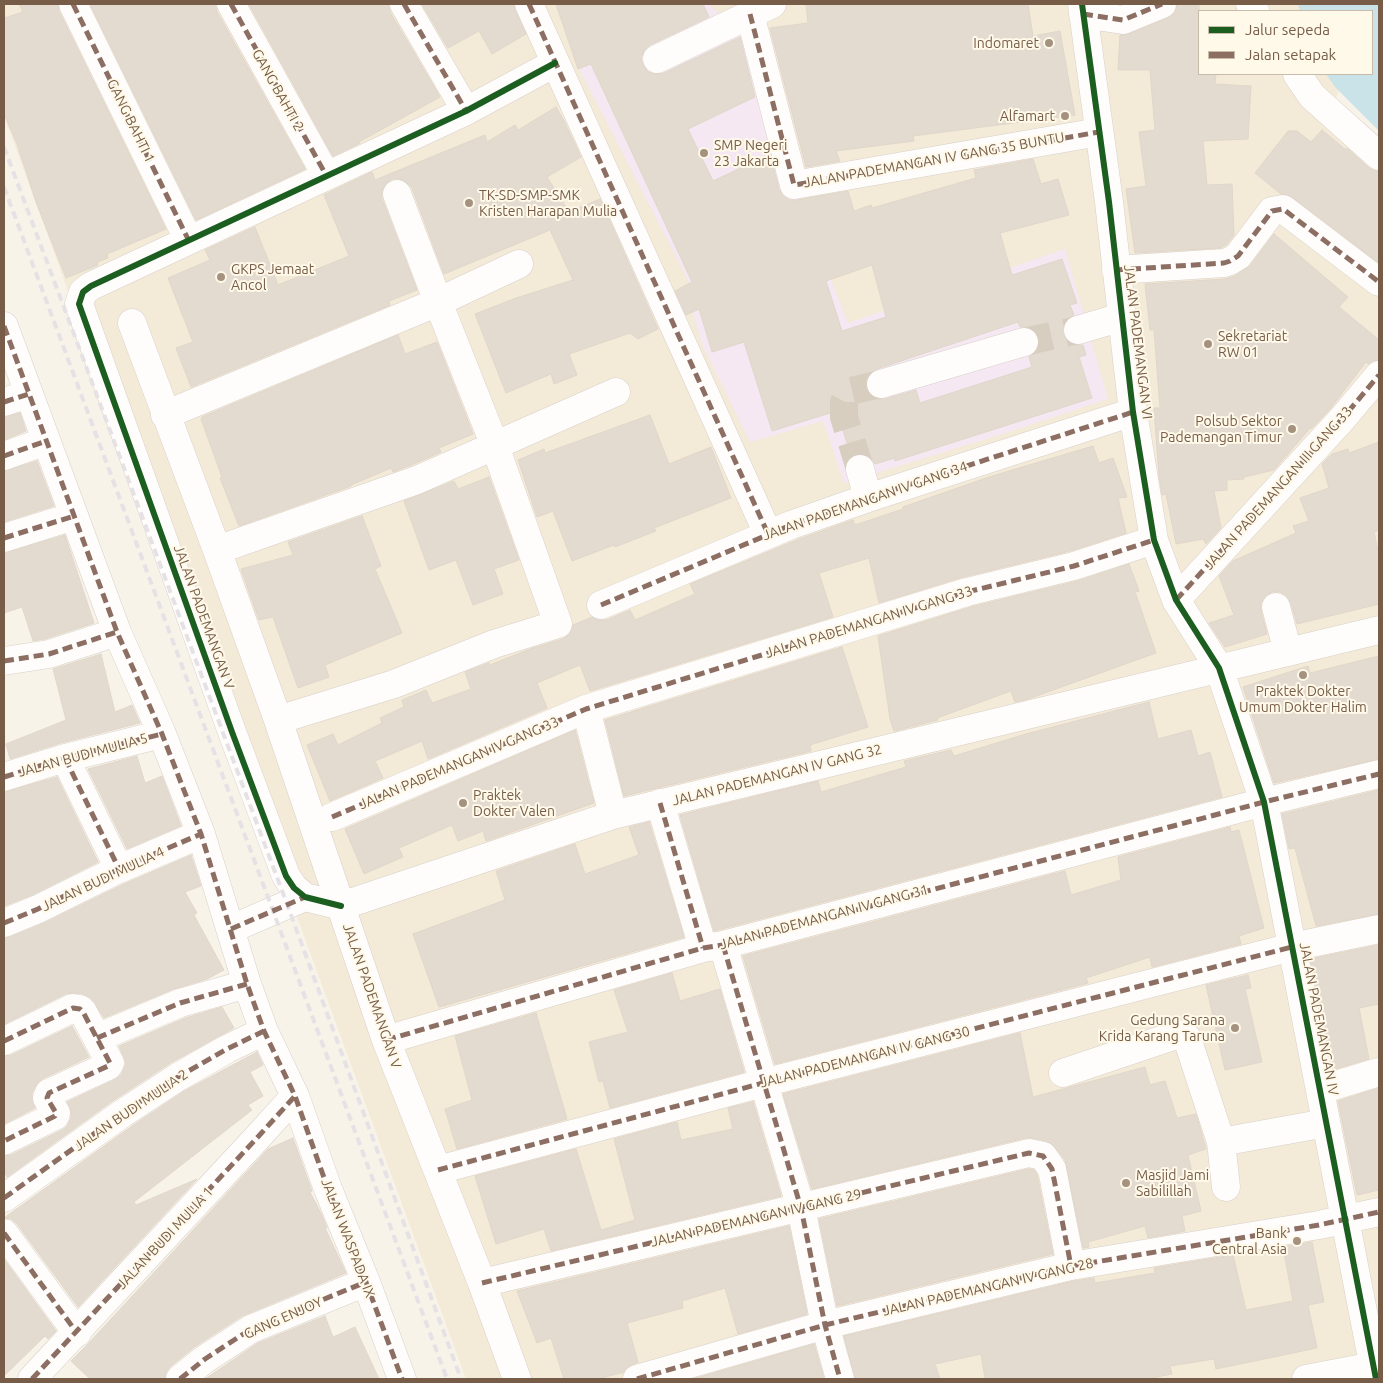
<!DOCTYPE html>
<style>
body{margin:0}
#map{position:relative;width:1383px;height:1383px;overflow:hidden;background:#f8f3e8;font-family:Ubuntu,sans-serif}
canvas{display:block}
.frame{position:absolute;inset:0;border:5px solid #775d47;pointer-events:none}
.legend{position:absolute;left:1198px;top:10px;width:175px;height:65px;box-sizing:border-box;background:#fff9ea;border:1px solid #c9bba9;margin:0;padding:6px 9px;list-style:none;font-size:15px;color:#775d47}
.legend li{display:flex;align-items:center;gap:10px;height:25px}
.legend b{width:25px;border:1px solid #c9bba9}
</style>
<div id="map">
<canvas width="1383" height="1383"></canvas>
<div class="frame"></div>
<ul class="legend">
<li><b style="height:6px;background:#1b5e20"></b>Jalur sepeda</li>
<li><b style="height:6px;background:#8d6e63"></b>Jalan setapak</li>
</ul>
</div>
<script>
const ctx = document.querySelector('canvas').getContext('2d');
ctx.lineJoin = 'round';
function paint(path, color) { ctx.fillStyle = color; ctx.fill(path, 'evenodd'); }
const toPath = rows => new Path2D(rows.map(r => 'M' + r).join(''));
function stroke(path, color, width, dash) { ctx.strokeStyle = color; ctx.lineWidth = width; ctx.lineCap = dash ? 'butt' : 'round'; ctx.setLineDash(dash || []); ctx.stroke(path); }
function label(font, color, halo, rows, align = 'center') {
  ctx.font = font + ' Ubuntu,sans-serif'; ctx.lineWidth = 4; ctx.setLineDash([]); ctx.textBaseline = 'middle'; ctx.strokeStyle = halo; ctx.fillStyle = color; for (const [text, x, y, turn = 0] of rows) {
    ctx.save(); ctx.translate(x, y); ctx.rotate((+turn || 0) * Math.PI / 180); ctx.textAlign = isNaN(turn) ? turn : align; if (halo) ctx.strokeText(text, 0, 0); ctx.fillText(text, 0, 0); ctx.restore();
  }
}
paint(toPath([
 [4,4,1365,4,1362,11,1199,11,1199,74,1343,74,1336,99,1379,136,1379,1379,466,1379,4,116]
]), '#f4ead8');
paint(toPath([
 [650,4,710,4,712,8,745,32,794,186,812,223,692,288,576,63,661,27],
 [1065,249,1108,399,1015,430,844,483,823,421,750,442,702,344,687,293,824,262,848,323]
]), '#f5e8f2');
paint(toPath([
 [1298,4,1379,4,1379,131,1335,87,1326,74,1372,74,1372,11,1300,11]
]), '#c9e3e9');
const building = toPath([
 [19,4,58,4,59,11,166,229,107,254,108,258,97,262,98,265,66,278,36,202,17,144,4,114,4,18,23,12,19,4],
 [90,4,215,4,217,12,305,169,196,220,90,4],
 [249,4,388,4,390,12,440,97,359,142,360,143,333,156,249,4],
 [422,4,514,4,515,10,526,34,492,54,479,31,448,48,422,4],
 [556,4,703,4,709,17,650,45,644,51,641,58,643,65,648,72,655,74,664,73,740,37,755,97,688,129,713,181,770,154,779,189,783,196,789,200,797,200,848,191,854,211,871,205,872,208,976,178,974,170,1033,159,1041,184,1058,179,1069,215,1000,233,1012,275,1062,259,1077,303,1070,305,1074,315,1066,320,1063,326,1063,334,1068,342,1075,345,1083,345,1086,355,1079,357,1092,398,895,461,895,458,875,464,871,458,864,454,856,454,851,456,837,411,772,431,744,342,712,352,699,309,686,315,675,291,692,282,591,64,578,69,556,4],
 [872,265,886,317,842,331,826,281,872,265],
 [1018,322,1020,327,1028,327,1034,330,1039,337,1039,346,1036,352,1029,357,1032,367,920,403,916,390,885,399,878,399,871,396,866,389,866,380,870,373,877,369,1018,322],
 [806,4,1028,4,1033,36,1060,31,1075,115,913,136,914,141,836,151,840,161,806,167,770,28,808,23,806,4],
 [1177,4,1199,4,1199,74,1216,74,1215,84,1251,86,1248,139,1203,141,1207,185,1232,184,1234,235,1227,244,1221,248,1135,253,1126,189,1146,186,1139,132,1155,130,1150,70,1118,70,1120,35,1129,34,1168,18,1175,13,1177,4],
 [556,107,564,121,581,157,547,177,569,212,600,199,658,329,638,339,630,333,569,354,577,375,554,384,551,374,506,393,475,314,516,298,573,280,550,230,444,274,412,188,406,182,400,179,392,179,385,185,382,191,382,199,417,290,389,301,390,305,191,387,176,348,193,342,168,278,210,260,205,250,255,227,278,285,349,256,324,195,372,172,375,180,485,135,487,142,515,125,518,130,556,107],
 [1322,130,1346,150,1347,148,1369,168,1379,172,1379,263,1292,197,1281,194,1255,173,1288,131,1297,131,1311,142,1322,130],
 [1274,234,1348,297,1339,307,1379,340,1379,360,1373,361,1368,364,1366,362,1330,409,1311,429,1311,427,1274,470,1244,477,1244,479,1227,480,1227,490,1214,491,1221,528,1206,544,1203,539,1176,544,1166,494,1162,495,1159,476,1154,408,1160,408,1154,330,1150,330,1145,284,1225,279,1235,276,1250,266,1274,234],
 [398,335,405,354,437,342,473,434,439,448,441,452,411,465,393,472,391,468,351,485,351,486,239,526,220,478,222,477,201,419,202,417,398,335],
 [20,413,26,431,4,440,4,417,20,413],
 [650,415,669,464,711,447,731,498,654,528,656,531,615,547,614,545,572,561,553,511,537,517,518,460,544,449,545,453,650,415],
 [1379,442,1379,530,1374,532,1379,556,1379,604,1297,624,1291,603,1287,596,1281,592,1272,592,1265,596,1261,603,1261,611,1267,634,1225,647,1209,623,1234,615,1219,576,1233,561,1296,533,1293,526,1309,521,1300,498,1329,488,1322,464,1332,454,1348,449,1349,453,1379,442],
 [1093,446,1099,463,1113,458,1127,497,1118,498,1126,533,1070,551,963,577,879,603,869,558,819,573,833,617,590,691,580,665,537,683,547,708,428,759,422,741,375,761,383,778,330,801,307,745,333,734,338,745,382,723,380,718,404,707,402,700,426,690,432,703,471,689,465,672,489,663,490,665,530,649,563,639,570,634,573,625,592,617,599,620,607,620,630,610,635,620,695,594,690,584,797,540,853,520,855,525,903,509,903,507,989,477,1093,446],
 [37,461,54,506,4,522,4,471,37,461],
 [489,477,519,560,494,569,503,594,473,605,456,560,429,570,404,501,454,481,458,489,489,477],
 [362,516,381,566,375,569,402,633,325,665,329,677,298,688,273,617,259,620,241,569,293,555,288,542,362,516],
 [65,535,94,623,45,639,33,641,22,607,4,613,4,553,65,535],
 [1129,564,1139,591,1135,592,1156,653,1028,699,1015,702,1011,691,937,718,938,720,894,731,890,719,878,636,971,607,1078,581,1129,564],
 [842,647,868,727,810,745,811,751,624,796,605,720,842,647],
 [101,654,115,712,132,705,140,723,61,743,10,759,6,744,66,720,53,669,101,654],
 [1379,656,1379,759,1274,783,1243,687,1308,666,1310,673,1379,656],
 [1149,702,1158,739,1191,730,1198,756,1210,752,1222,797,714,931,680,815,818,781,821,792,906,767,904,761,951,750,954,756,1026,734,1149,702],
 [575,730,594,803,486,841,483,831,458,841,452,825,399,848,403,857,364,874,345,829,575,730],
 [137,756,145,783,162,776,181,826,127,849,88,769,137,756],
 [57,777,98,862,32,895,4,906,4,792,57,777],
 [1379,790,1379,914,1316,926,1295,848,1289,849,1282,814,1379,790],
 [649,822,684,937,439,1007,413,934,505,900,496,871,575,844,585,874,639,855,629,827,649,822],
 [1230,827,1231,832,1239,830,1264,928,1239,936,1241,944,1152,967,1150,957,1086,978,1088,983,775,1064,743,956,1065,871,1071,895,1121,880,1118,857,1230,827],
 [191,855,201,886,185,892,197,913,194,915,224,970,207,979,174,989,104,1018,91,998,83,994,75,993,66,994,4,1024,4,938,10,937,44,923,126,883,191,855],
 [1379,945,1379,1004,1359,1008,1369,1059,1332,1070,1310,959,1379,945],
 [672,973,680,1001,720,989,744,1072,610,1108,603,1081,599,1082,589,1042,628,1032,614,990,672,973],
 [1248,975,1251,988,1245,989,1262,1062,1225,1070,1206,985,1248,975],
 [222,1007,234,1028,169,1064,114,1100,7,1177,4,1171,4,1156,11,1155,62,1130,67,1126,71,1118,71,1111,67,1102,114,1080,121,1075,126,1063,119,1046,185,1018,222,1007],
 [536,1013,567,1119,457,1149,445,1109,472,1100,455,1036,536,1013],
 [72,1026,89,1057,42,1079,35,1087,32,1093,32,1100,35,1108,4,1124,4,1056,11,1055,72,1026],
 [1020,1033,1033,1097,1145,1067,1150,1085,1165,1081,1177,1118,1196,1114,1206,1149,1188,1155,1201,1211,1182,1216,1185,1231,1148,1238,1145,1226,1088,1242,1089,1247,1083,1248,1065,1160,1055,1147,1046,1141,1032,1138,1025,1138,812,1189,783,1094,1020,1033],
 [257,1052,263,1065,250,1072,263,1096,248,1105,252,1110,134,1202,136,1205,197,1179,78,1307,17,1224,11,1219,4,1218,132,1126,186,1090,257,1052],
 [1379,1088,1379,1190,1357,1195,1338,1101,1379,1088],
 [753,1102,781,1196,551,1251,544,1229,496,1244,475,1176,576,1149,601,1230,635,1220,614,1139,677,1122,681,1140,733,1129,728,1108,753,1102],
 [293,1138,312,1191,310,1192,322,1215,327,1228,325,1228,346,1273,242,1316,196,1346,170,1367,166,1373,165,1379,90,1379,71,1361,87,1345,268,1149,293,1138],
 [1029,1169,1034,1170,1037,1175,1053,1254,837,1306,819,1219,1029,1169],
 [789,1226,807,1314,738,1334,725,1288,682,1301,683,1308,627,1323,638,1362,626,1368,624,1372,598,1379,564,1379,551,1338,537,1343,517,1291,789,1226],
 [1312,1242,1324,1302,1308,1305,1317,1348,1216,1369,1214,1359,1170,1366,1172,1374,1147,1379,985,1379,981,1354,935,1364,940,1379,855,1379,844,1336,1074,1281,1094,1278,1095,1283,1155,1273,1154,1268,1233,1255,1246,1310,1293,1301,1283,1247,1312,1242],
 [4,1259,56,1331,48,1339,45,1336,4,1376,4,1259],
 [325,1316,333,1337,355,1327,379,1379,205,1379,258,1343,325,1316],
 [814,1344,824,1379,693,1379,814,1344]
]);
paint(building, '#e4dbd0');
stroke(building, '#e1d6ca', 1);
stroke(toPath([
 [1024,342,1078,330],
 [860,469,844,417,844,402,850,391,881,384]
]), '#d8cec0', 28, [28, 14]);
const minor = toPath([
 [73,4,188,239],
 [231,4,326,175],
 [404,4,466,111],
 [529,4,768,534],
 [1082,4,1109,202,1133,412,1154,540,1176,600,1219,668,1264,802,1376,1379],
 [1250,4,1255,11],
 [750,14,794,185,1099,132],
 [1083,14,1123,20,1162,4],
 [657,59,772,4],
 [1297,74,1312,96,1379,156],
 [1116,270,1224,263,1230,261,1238,256,1272,211,1283,209,1379,282],
 [132,323,217,550,278,720,386,1040,482,1283,517,1379],
 [4,326,117,632,162,734,201,834,247,984,264,1031,295,1096,328,1189,366,1282,402,1379],
 [1078,330,1122,317],
 [881,384,1024,342],
 [4,402,29,394],
 [165,415,438,302,519,264],
 [4,456,46,441],
 [860,469,868,498],
 [4,538,74,516],
 [217,550,417,480,616,392],
 [1176,600,1342,419,1379,375],
 [601,605,791,525,868,498,1133,412],
 [1276,607,1288,652],
 [4,661,49,654,117,632],
 [586,709,613,815],
 [278,720,394,684,494,644,558,624,495,446,438,302,397,194],
 [65,758,119,869],
 [4,777,65,758,162,734],
 [660,803,703,948],
 [332,817,586,709,967,592,1074,566,1154,540],
 [341,906,305,897,294,888,286,876,232,732,79,304,83,292,91,286,466,111,555,63],
 [341,906,613,815,1379,630],
 [4,923,38,909,119,869,201,834],
 [231,929,305,897],
 [723,945,801,1208,825,1325,840,1379],
 [97,1038,180,1003,247,984],
 [386,1040,703,948,723,945,1264,802,1379,774],
 [4,1041,73,1008,80,1009,83,1012,110,1063,108,1066,49,1093,47,1098,56,1113,55,1116,4,1141],
 [1063,1073,1179,1034,1187,1038,1221,1142,1326,1123],
 [1320,1090,1379,1072],
 [1221,1142,1226,1187],
 [438,1170,763,1083,1292,947,1379,929],
 [4,1198,123,1113,178,1077,227,1049,264,1031],
 [4,1233,77,1333],
 [482,1283,1029,1153,1043,1156,1052,1169,1071,1266],
 [32,1379,256,1139,295,1096],
 [180,1379,205,1359,251,1329,366,1282],
 [637,1379,825,1325,1071,1266,1319,1225,1379,1212],
 [1306,1379,1379,1365]
]);
stroke(minor, '#d7d0c7', 29);
stroke(minor, '#fefdfc', 28);
stroke(toPath([
 [4,147,287,904,461,1379],
 [4,187,447,1379]
]), '#e5e1e5', 4, [8, 5]);
stroke(toPath([
 [73,4,188,239],
 [231,4,326,175],
 [404,4,466,111],
 [529,4,768,534],
 [750,14,794,185,1099,132],
 [1083,14,1123,20,1162,4],
 [1116,270,1224,263,1230,261,1238,256,1272,211,1283,209,1379,282],
 [4,326,117,632,162,734,201,834,247,984,264,1031,295,1096,328,1189,366,1282,402,1379],
 [4,402,29,394],
 [4,456,46,441],
 [4,538,74,516],
 [1176,600,1342,419,1379,375],
 [601,605,791,525,868,498,1133,412],
 [4,661,49,654,117,632],
 [65,758,119,869],
 [4,777,65,758,162,734],
 [660,803,703,948],
 [332,817,586,709,967,592,1074,566,1154,540],
 [4,923,38,909,119,869,201,834],
 [231,929,305,897],
 [723,945,801,1208,825,1325,840,1379],
 [97,1038,180,1003,247,984],
 [386,1040,703,948,723,945,1264,802,1379,774],
 [4,1041,73,1008,80,1009,83,1012,110,1063,108,1066,49,1093,47,1098,56,1113,55,1116,4,1141],
 [438,1170,763,1083,1292,947],
 [4,1198,123,1113,178,1077,227,1049,264,1031],
 [4,1233,77,1333],
 [482,1283,1029,1153,1043,1156,1052,1169,1071,1266],
 [32,1379,256,1139,295,1096],
 [180,1379,205,1359,251,1329,366,1282],
 [637,1379,825,1325,1071,1266,1319,1225,1379,1212]
]), '#8d6e63', 5, [10, 5]);
stroke(toPath([
 [1082,4,1109,202,1133,412,1154,540,1176,600,1219,668,1264,802,1376,1379],
 [341,906,305,897,294,888,286,876,232,732,79,304,83,292,91,286,466,111,555,63]
]), '#1b5e20', 6);
for (const [x, y, r, color] of [
 [1049,43,5,"#a4927f"],
 [1065,116,5,"#a4927f"],
 [704,153,5,"#a4927f"],
 [469,203,5,"#a4927f"],
 [221,277,5,"#a4927f"],
 [1208,344,5,"#a4927f"],
 [1292,429,5,"#a4927f"],
 [1303,675,5,"#a4927f"],
 [463,803,5,"#a4927f"],
 [1235,1028,5,"#a4927f"],
 [1126,1183,5,"#a4927f"],
 [1297,1241,5,"#a4927f"]
]) { const dot = new Path2D(); dot.arc(x, y, r, 0, 2 * Math.PI); ctx.fillStyle = color; ctx.fill(dot); stroke(dot, '#fff9ea', 2); }
label('14px', '#775d47', '#fff9ea', [
 ["Indomaret",1039,43,"right"],
 ["Alfamart",1055,116,"right"],
 ["SMP Negeri",714,145],
 ["23 Jakarta",714,161],
 ["TK-SD-SMP-SMK",479,195],
 ["Kristen Harapan Mulia",479,211],
 ["GKPS Jemaat",231,269],
 ["Ancol",231,285],
 ["Sekretariat",1218,336],
 ["RW 01",1218,352],
 ["Polsub Sektor",1282,421,"right"],
 ["Pademangan Timur",1282,437,"right"],
 ["Praktek Dokter",1303,691,"center"],
 ["Umum Dokter Halim",1303,707,"center"],
 ["Praktek",473,795],
 ["Dokter Valen",473,811],
 ["Gedung Sarana",1225,1020,"right"],
 ["Krida Karang Taruna",1225,1036,"right"],
 ["Masjid Jami",1136,1175],
 ["Sabilillah",1136,1191],
 ["Bank",1287,1233,"right"],
 ["Central Asia",1287,1249,"right"]
], 'left');
label('14px', '#775d47', '#fff9ea', [
 ["GANG BAHTI 2",278,90,61],
 ["GANG BAHTI 1",131,121,64],
 ["JALAN PADEMANGAN IV GANG 35 BUNTU",934,160,-10],
 ["JALAN PADEMANGAN VI",1138,342,83],
 ["JALAN PADEMANGAN III GANG 33",1278,488,-48],
 ["JALAN PADEMANGAN IV GANG 34",865,501,-19],
 ["JALAN PADEMANGAN V",204,617,70],
 ["JALAN PADEMANGAN IV GANG 33",869,622,-17],
 ["JALAN BUDI MULIA 5",83,755,-15],
 ["JALAN PADEMANGAN IV GANG 33",459,763,-23],
 ["JALAN PADEMANGAN IV GANG 32",777,775,-14],
 ["JALAN BUDI MULIA 4",103,879,-25],
 ["JALAN PADEMANGAN IV GANG 31",824,917,-15],
 ["JALAN PADEMANGAN V",372,996,71],
 ["JALAN PADEMANGAN IV",1319,1019,79],
 ["JALAN PADEMANGAN IV GANG 30",865,1057,-14],
 ["JALAN BUDI MULIA 2",131,1110,-34],
 ["JALAN PADEMANGAN IV GANG 29",756,1218,-13],
 ["JALAN BUDI MULIA 1",165,1238,-47],
 ["JALAN WASPADA IX",348,1238,69],
 ["JALAN PADEMANGAN IV GANG 28",988,1287,-13],
 ["GANG ENJOY",283,1318,-24]
]);
</script>
